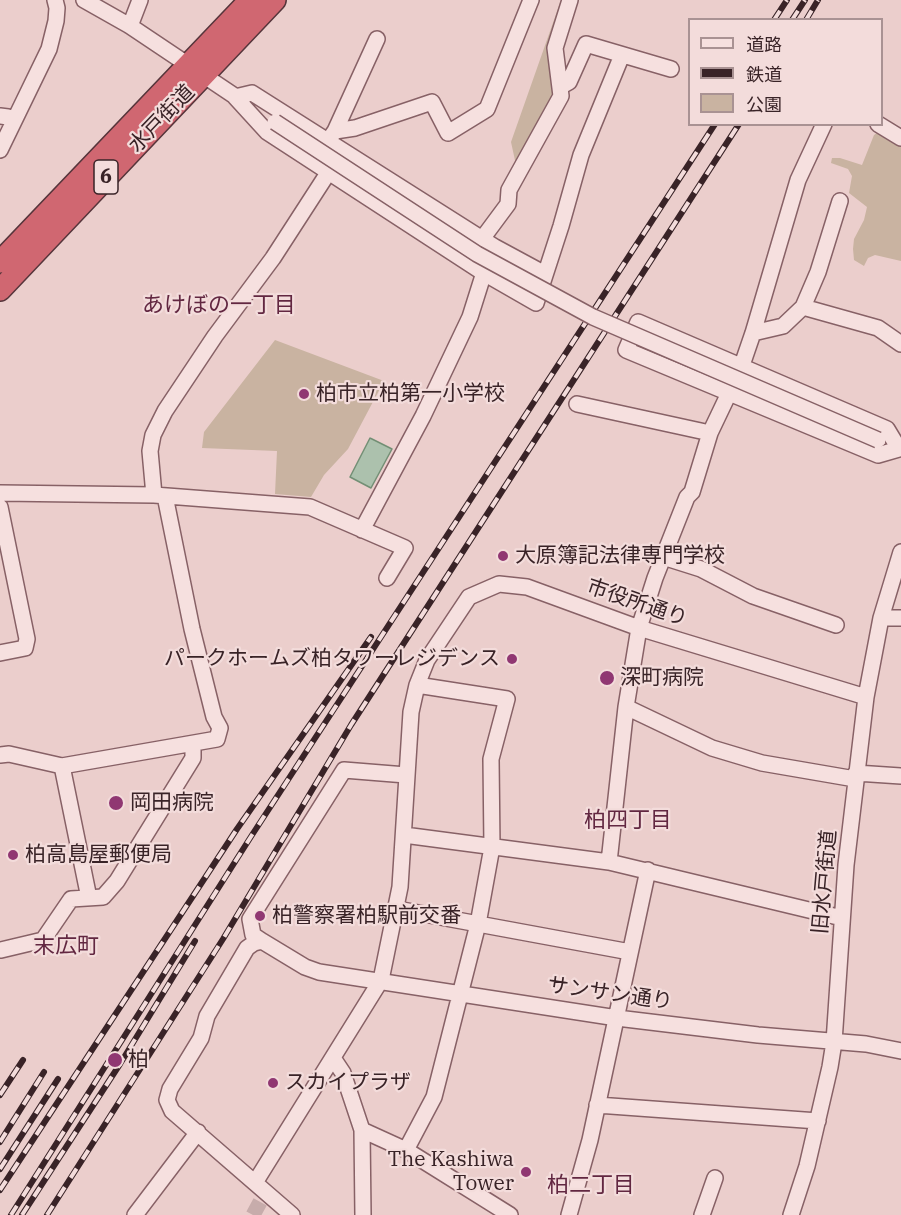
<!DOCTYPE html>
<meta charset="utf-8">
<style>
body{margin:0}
#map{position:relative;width:901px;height:1215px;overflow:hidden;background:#ebcecc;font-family:"IBM Plex Serif","Noto Sans JP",serif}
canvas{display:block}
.legend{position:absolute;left:688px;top:18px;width:195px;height:108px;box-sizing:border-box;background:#f3dcdb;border:2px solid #a99293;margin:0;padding:8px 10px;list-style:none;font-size:18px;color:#392327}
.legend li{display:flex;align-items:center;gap:12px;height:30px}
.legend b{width:30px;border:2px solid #a99293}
</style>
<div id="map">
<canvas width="901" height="1215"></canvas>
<ul class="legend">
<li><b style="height:8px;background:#f6e0df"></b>道路</li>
<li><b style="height:8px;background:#392327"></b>鉄道</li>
<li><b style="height:16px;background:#c9b3a1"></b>公園</li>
</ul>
</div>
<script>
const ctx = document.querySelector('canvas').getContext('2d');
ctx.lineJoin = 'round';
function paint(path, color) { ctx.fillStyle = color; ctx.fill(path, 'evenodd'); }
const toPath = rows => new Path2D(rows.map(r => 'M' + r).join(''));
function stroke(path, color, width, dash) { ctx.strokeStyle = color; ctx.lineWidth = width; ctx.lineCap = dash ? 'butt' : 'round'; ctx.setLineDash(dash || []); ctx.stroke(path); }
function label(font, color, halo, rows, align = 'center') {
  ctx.font = font + ' "IBM Plex Serif","Noto Sans JP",serif'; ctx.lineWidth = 4.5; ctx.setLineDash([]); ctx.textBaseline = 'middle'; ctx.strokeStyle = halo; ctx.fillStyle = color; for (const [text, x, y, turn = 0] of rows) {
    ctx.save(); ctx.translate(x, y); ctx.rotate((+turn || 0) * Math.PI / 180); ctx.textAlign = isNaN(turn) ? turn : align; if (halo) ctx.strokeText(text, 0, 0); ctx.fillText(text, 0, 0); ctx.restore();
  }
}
paint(toPath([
 [561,0,564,0,548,53,554,95,516,165,511,142],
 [881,130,901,141,901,261,875,255,868,258,864,266,854,260,853,249,854,239,864,220,867,207,849,193,852,176,848,169,831,163,832,158,840,158,862,165,874,135],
 [275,340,384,381,348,449,324,475,311,497,275,494,277,451,202,448,204,432]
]), '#c9b3a1');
const water = toPath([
 [370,438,392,449,371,488,350,477,370,438]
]);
paint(water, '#acc1ad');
stroke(water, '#738f75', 1.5);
stroke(toPath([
 [253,1215,266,1191]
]), '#c7acab', 15, [15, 8]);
const minor = toPath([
 [84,0,130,26,242,101],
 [130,26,140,0],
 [560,87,569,82,586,44,671,69],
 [0,116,8,117,14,121],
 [878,124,901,138],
 [335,131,377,39],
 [328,141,335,131,355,128,432,102,448,133,487,109,531,0],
 [0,150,49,49,56,21,57,8,55,0],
 [482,239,508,204,509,190,561,96,555,48,570,0],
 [545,274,495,247,252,93,235,97,267,132,482,272,536,303,561,226,581,155,622,55],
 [803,307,878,328,901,344],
 [638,322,887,429,899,449,878,455,626,350,638,322],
 [753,333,783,326,803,307,818,272,840,201],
 [577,404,710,433],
 [0,493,154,495,310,507,405,548,387,578],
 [154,495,150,451,153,435,165,411,215,336,273,258,328,173],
 [0,507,27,639,25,648,0,653],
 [362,530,423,416,470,317,487,263],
 [663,557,701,569,753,596,836,625],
 [881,618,901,618],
 [626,707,712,748,762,763,855,779],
 [0,755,9,754,62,766,217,739,220,728,214,717,192,629,165,496],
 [62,766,89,898],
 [856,773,901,776],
 [404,835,609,862,842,918],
 [609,862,626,707,639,628,655,578,687,497,692,492,710,433,741,368,753,333,798,180,824,124],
 [397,909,630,952],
 [262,941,253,935,250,919,344,770,406,775],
 [1,950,43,940,71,899,103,897,117,881,193,758,193,744],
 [333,1058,343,1073,362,1130,363,1215],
 [597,1105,818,1121],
 [362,1130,406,1150,510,1215],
 [406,1150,434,1097,478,924,492,847,491,759,507,699,417,685],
 [256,1181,381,980,400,887,411,712,417,685,427,660,469,597,499,584,527,587,639,628,866,697],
 [135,1215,198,1132],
 [292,1215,172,1111,167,1100,170,1089,201,1038,207,1016,247,948,254,943,262,941,305,967,319,972,617,1018,758,1035,866,1044,901,1051],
 [569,1215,590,1140,648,870],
 [702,1215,715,1178],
 [791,1215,807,1166,830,1067,834,1042,846,865,866,697,881,618,901,552]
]);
const highway = toPath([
 [0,262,250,0],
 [0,290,275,0]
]);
stroke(minor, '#876166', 18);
stroke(highway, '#56353b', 24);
stroke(minor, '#f6e0df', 15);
stroke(highway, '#d06771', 21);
const rail = toPath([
 [774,20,787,0],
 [792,20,805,0],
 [806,20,818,0],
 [0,1095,23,1060],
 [0,1142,44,1072],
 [0,1169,58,1079],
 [0,1190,237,829,371,637],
 [11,1215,252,835,715,124],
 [22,1215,120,1064,195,941],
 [47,1215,223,939,351,725,739,124]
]);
stroke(rail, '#392327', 6);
stroke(rail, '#f3dcdb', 4, [11]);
const minorBridge = toPath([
 [275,122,477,254,593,317,878,440]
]);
stroke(minorBridge, '#876166', 18, []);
stroke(minorBridge, '#f6e0df', 15);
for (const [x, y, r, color] of [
 [304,394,6,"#903772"],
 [503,556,6,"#903772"],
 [512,659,6,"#903772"],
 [607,678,8,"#903772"],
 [116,803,8,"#903772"],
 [13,855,6,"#903772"],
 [260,916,6,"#903772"],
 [115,1060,8,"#903772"],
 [273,1083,6,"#903772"],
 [526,1172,6,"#903772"]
]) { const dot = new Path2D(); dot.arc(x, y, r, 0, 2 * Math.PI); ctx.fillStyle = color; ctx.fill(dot); stroke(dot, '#f3dcdb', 2); }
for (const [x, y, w] of [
 [106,177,24]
]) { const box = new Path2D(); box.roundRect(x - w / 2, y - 17, w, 34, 4.5); ctx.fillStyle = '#f3dcdb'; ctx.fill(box); stroke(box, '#392327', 1.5); }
label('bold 20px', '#392327', null, [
 ["6",106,177]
]);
label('21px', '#392327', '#f3dcdb', [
 ["水戸街道",162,119,-46],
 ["市役所通り",637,603,19],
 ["旧水戸街道",825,882,-85],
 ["サンサン通り",610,994,8]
]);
label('21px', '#392327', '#f3dcdb', [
 ["柏市立柏第一小学校",316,394],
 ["大原簿記法律専門学校",515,556],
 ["パークホームズ柏タワーレジデンス",500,659,"right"],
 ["深町病院",620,678],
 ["岡田病院",130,803],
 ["柏高島屋郵便局",25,855],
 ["柏警察署柏駅前交番",272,916],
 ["柏",128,1060],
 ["スカイプラザ",285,1083],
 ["The Kashiwa",514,1160,"right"],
 ["Tower",514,1184,"right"]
], 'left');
label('22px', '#622741', '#f3dcdb', [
 ["あけぼの一丁目",219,306],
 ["柏四丁目",628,821],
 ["末広町",66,947],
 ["柏二丁目",591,1186]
]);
</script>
